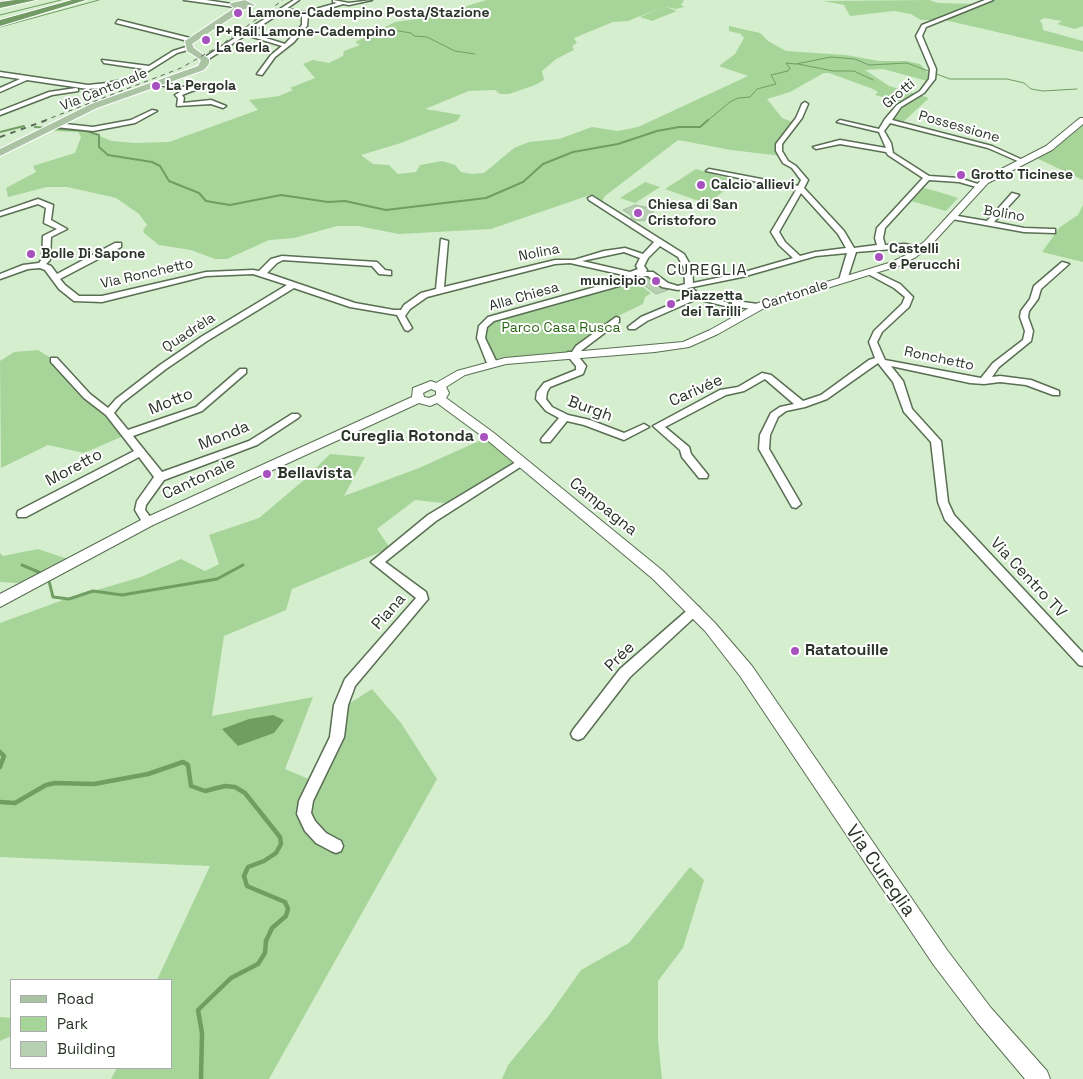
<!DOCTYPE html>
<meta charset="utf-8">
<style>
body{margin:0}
#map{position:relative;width:1083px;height:1079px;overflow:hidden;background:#d5eece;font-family:"Space Grotesk",sans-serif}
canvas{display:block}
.legend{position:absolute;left:10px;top:979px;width:162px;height:90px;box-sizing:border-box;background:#fff;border:1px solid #a9ada9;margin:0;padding:6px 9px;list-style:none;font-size:15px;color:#293327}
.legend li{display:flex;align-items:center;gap:10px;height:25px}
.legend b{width:25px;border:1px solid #a9ada9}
</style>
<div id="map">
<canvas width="1083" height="1079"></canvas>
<ul class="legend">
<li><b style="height:6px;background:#aac3a3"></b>Road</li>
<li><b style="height:14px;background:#a7d599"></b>Park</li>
<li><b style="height:14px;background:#b8d0b2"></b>Building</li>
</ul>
</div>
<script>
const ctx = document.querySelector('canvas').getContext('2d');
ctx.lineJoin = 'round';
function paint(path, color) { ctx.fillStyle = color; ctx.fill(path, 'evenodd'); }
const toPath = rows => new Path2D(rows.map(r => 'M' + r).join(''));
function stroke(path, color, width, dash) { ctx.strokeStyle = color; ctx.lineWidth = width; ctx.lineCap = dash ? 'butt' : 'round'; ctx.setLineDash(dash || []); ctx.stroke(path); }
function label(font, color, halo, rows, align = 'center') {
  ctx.font = font + ' "Space Grotesk",sans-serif'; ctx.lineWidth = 4; ctx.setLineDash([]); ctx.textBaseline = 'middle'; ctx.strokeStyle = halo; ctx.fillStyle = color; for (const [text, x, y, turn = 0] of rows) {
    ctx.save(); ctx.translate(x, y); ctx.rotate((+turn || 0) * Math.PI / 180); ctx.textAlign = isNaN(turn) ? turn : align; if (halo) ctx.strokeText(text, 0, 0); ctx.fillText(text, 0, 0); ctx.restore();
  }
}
paint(toPath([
 [486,0,684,0,681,5,684,7,676,9,666,7,677,11,652,21,640,17,663,7,628,21,613,22,574,38,577,43,572,46,574,50,556,59,542,71,544,80,535,85,509,94,500,94,495,90,469,91,425,109,461,115,457,121,401,143,361,155,373,164,389,165,398,174,416,172,420,165,442,161,455,165,461,172,472,174,484,173,514,148,529,142,559,139,592,127,618,131,638,127,748,76,719,66,735,54,744,38,741,34,729,31,729,26,760,33,768,41,786,51,846,55,879,61,906,61,920,64,929,74,927,81,883,69,865,70,889,86,929,98,902,123,888,120,902,102,875,95,878,92,873,89,829,73,824,73,790,92,767,99,782,118,795,123,781,139,782,156,731,150,678,140,605,196,602,201,597,201,596,196,590,195,491,229,399,234,358,226,337,226,294,238,269,240,227,259,215,259,191,250,159,245,144,233,143,230,147,225,139,214,116,198,108,196,67,187,47,187,8,197,6,188,36,172,33,166,75,153,81,137,78,132,52,131,54,130,82,129,112,141,134,143,169,142,258,110,249,100,279,96,293,90,290,88,315,78,303,64,313,60,329,63,343,56,344,51,360,45,355,42,395,22,432,17],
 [929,0,938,3,976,4,991,0,1083,0,1083,26,1075,29,1057,24,1062,21,1044,18,1039,21,1042,23,1043,30,1083,41,1083,52,958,23,944,20,921,20,911,14,894,11,850,16,844,5,824,1],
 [1083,120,1083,180,1032,156],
 [696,169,737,181,707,204,665,189],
 [645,182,660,187,635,203,620,198],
 [924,188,939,192,958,198,946,211,911,201],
 [1083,205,1083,262,1042,252,1060,227,1078,215],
 [630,278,651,293,645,297,643,304,618,316,575,354,492,363,481,331,486,322],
 [38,350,54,360,128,434,84,453,48,445,1,468,0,361,14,352],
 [490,436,521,462,452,504,415,500,377,529,390,548,292,589,286,610,224,636,212,716,313,697,285,769,316,782,344,707,372,689,401,723,437,779,269,1079,111,1079,117,1068,171,1068,171,980,157,980,210,866,0,857,0,623,63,600,141,577,181,559,205,571,219,564,209,535,259,518,304,480,330,454,365,457,344,496,419,468],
 [38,549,74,561,33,584,0,582,0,553,3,556],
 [690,867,704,880,683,948,658,981,658,1040,662,1079,502,1079,508,1065,547,1018,581,970,629,943],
 [0,1017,11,1018,11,1036,0,1041]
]), '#a7d599');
paint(toPath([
 [273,715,284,720,274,733,238,746,222,729,249,719]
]), '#709e62');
stroke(toPath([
 [0,15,61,0],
 [0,27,99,0],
 [361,35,393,30,411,33,414,36,427,37,455,51,475,54],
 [798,64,833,71,854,71,873,80],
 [707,121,730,102,738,98,750,97,757,89,776,84,771,75,788,71,790,68,786,63,796,64,831,57,855,59,869,65,907,63,950,79,1007,79,1024,83,1031,89,1043,91,1077,89]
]), '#709e62', 1);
stroke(toPath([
 [35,127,86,131,99,135,99,147,108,155,152,162,160,166,169,181,199,193,206,201,230,205,281,195,328,202,345,201,386,210,486,198,523,182,543,164,573,152,618,144,657,131,679,127,700,127,708,120],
 [0,132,24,126]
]), '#709e62', 2);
stroke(toPath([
 [22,565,41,573,49,581,53,597,69,599,93,591,122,595,217,579,243,565]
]), '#709e62', 3);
stroke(toPath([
 [0,752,4,756,0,767],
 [0,802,15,803,46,785,55,783,94,784,148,774,183,762,188,765,191,786,205,791,225,786,235,787,245,793,280,837,281,844,276,853,264,861,248,867,244,876,247,886,285,902,288,909,286,916,272,928,266,941,265,953,258,964,231,978,198,1010,202,1033,201,1079]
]), '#709e62', 4.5);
const building = toPath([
 [635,205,645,207,655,210,644,221,634,220,631,218,632,216,623,210,635,205],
 [647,278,661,288,668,290,656,294,638,281,647,278]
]);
paint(building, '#b8d0b2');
stroke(building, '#a2ba9c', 1);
const minor = toPath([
 [294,0,299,0,286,9,305,12,337,3,333,2,333,0,349,3,372,0,349,5,343,4,308,15,307,26,294,42,275,57,262,75,257,74,271,55,282,46,246,35,207,60,202,59,294,0],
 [282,12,302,15,302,25,285,44,250,33,282,12],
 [985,0,993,0,926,27,922,36,936,69,935,79,924,93,901,107,892,120,992,146,1025,161,1020,162,988,148,890,123,884,131,891,143,893,153,929,176,959,178,984,186,980,188,959,182,929,180,885,228,883,238,885,245,905,244,923,248,923,252,905,248,856,252,847,280,843,282,839,280,847,253,816,256,742,277,678,290,662,287,648,276,638,276,619,286,494,321,487,327,485,338,497,363,492,366,487,363,477,338,479,326,488,317,613,282,628,276,570,263,555,264,427,297,410,309,405,316,412,328,408,331,405,330,397,315,350,307,294,288,207,341,166,369,122,403,114,413,128,430,196,407,240,369,246,369,246,373,202,411,133,436,162,472,249,441,292,414,298,414,300,416,298,418,257,445,164,480,146,505,145,510,154,522,152,525,144,525,135,510,137,501,154,477,139,457,26,517,18,517,17,514,18,511,134,451,106,415,84,398,51,362,51,358,57,358,90,394,108,408,116,399,160,365,201,337,287,285,253,274,206,276,102,302,74,301,59,289,45,270,40,268,28,269,0,279,0,274,23,265,39,263,42,259,43,236,57,229,44,223,46,208,38,204,0,216,0,212,38,199,53,205,51,220,67,229,51,237,50,260,46,264,51,266,57,274,115,243,121,243,121,247,60,279,65,285,79,296,102,296,206,272,253,270,259,271,271,259,282,256,377,262,385,270,391,271,391,275,379,274,372,266,283,260,277,263,267,273,355,303,394,310,401,310,404,305,421,293,436,289,441,239,448,241,444,287,555,260,574,260,604,251,625,248,643,254,654,242,589,200,588,198,592,196,684,254,692,268,693,283,741,273,793,258,779,245,771,232,796,190,706,171,709,169,798,186,801,180,792,168,783,163,776,151,776,144,796,118,802,104,805,102,808,104,802,118,782,144,782,151,788,161,796,166,808,180,804,188,844,231,854,248,877,245,875,238,877,228,923,178,888,155,886,152,840,144,816,149,813,147,840,140,886,148,879,132,837,122,840,120,879,129,885,119,897,105,920,91,929,79,930,69,916,36,922,25,985,0],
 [801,193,838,234,846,248,815,252,800,256,785,242,779,232,801,193],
 [660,246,678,257,684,268,685,284,678,286,668,283,653,272,646,272,647,270,644,266,648,258,660,246],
 [624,252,640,258,636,266,638,269,630,272,582,261,624,252],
 [118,20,194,39,195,40,192,42,116,23,118,20],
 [189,46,191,49,177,53,134,80,107,87,88,89,27,80,0,92,0,88,20,79,0,76,0,72,88,85,107,83,130,78,144,69,104,63,102,60,149,66,173,51,189,46],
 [157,81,188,88,206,86,206,88,192,91,182,95,184,98,183,103,211,100,226,106,223,108,211,104,177,106,178,98,175,95,183,90,155,84,155,82,157,81],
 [76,88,78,89,78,91,52,95,0,115,0,111,49,92,76,88],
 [152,110,157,111,135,123,93,131,56,127,53,125,56,123,93,127,131,120,152,110],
 [1012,193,1019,195,994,222,1024,228,1052,229,1055,229,1055,233,1024,232,952,219,948,217,952,215,987,221,1012,193],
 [1062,262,1069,264,1041,289,1038,299,1029,311,1028,317,1033,331,1031,341,999,367,992,377,1000,376,1031,380,1059,391,1059,395,1053,395,1026,385,1000,382,984,384,970,383,891,366,903,381,912,409,941,441,948,502,954,515,1083,653,1083,666,1079,665,945,520,938,502,931,442,904,412,893,382,878,363,827,399,805,407,786,411,778,417,770,435,769,449,801,504,796,508,792,507,759,449,760,435,771,413,780,407,794,404,765,379,744,391,726,395,665,427,689,447,691,454,708,475,707,478,699,478,682,457,680,450,653,426,720,390,738,387,762,373,771,375,803,401,821,395,869,360,875,358,869,342,874,331,902,304,905,297,894,288,868,274,867,272,871,270,900,284,913,297,909,307,882,332,877,342,885,360,981,378,993,363,1023,340,1025,331,1020,317,1021,311,1030,299,1034,286,1062,262],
 [687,289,693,289,699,294,729,303,725,306,697,299,647,321,635,329,629,329,628,327,641,317,691,296,686,291,687,289],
 [735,301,758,304,762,307,758,310,732,306,732,302,735,301],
 [616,317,619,318,619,322,582,350,578,356,586,366,583,374,550,387,547,392,546,399,552,407,568,415,590,420,624,433,644,424,649,427,624,440,584,425,567,421,550,442,542,442,541,440,542,438,559,418,546,411,536,399,537,392,544,383,576,370,576,366,566,354,568,352,572,352,576,346,616,317],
 [521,459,525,460,526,462,525,464,436,521,385,562,426,592,428,599,355,686,348,705,344,737,313,801,311,813,315,821,326,833,341,841,343,846,341,851,336,853,331,851,316,843,305,831,297,814,299,801,330,737,334,705,345,679,416,598,371,562,428,515,521,459],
 [695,605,699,607,701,610,699,613,630,677,583,738,578,740,573,738,571,734,573,730,620,669,691,607,695,605]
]);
const tertiary = toPath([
 [1080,118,1083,118,1083,124,1052,150,988,183,931,245,916,257,898,266,766,307,718,334,689,347,655,352,506,364,465,375,446,387,449,393,446,398,494,433,663,571,715,623,752,666,947,950,991,1008,1047,1071,1050,1079,1025,1079,977,1022,933,964,740,676,705,631,653,579,486,439,437,403,430,406,419,403,153,525,0,607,0,594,143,519,412,397,413,388,431,381,436,383,457,371,505,358,683,342,710,330,758,303,892,262,910,253,925,241,982,179,1046,146,1080,118],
 [431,389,436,391,436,395,429,398,424,397,423,393,431,389]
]);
const secondary = toPath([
 [184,0,206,0,238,5,235,7,184,0]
]);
const primary = toPath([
 [245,0,255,5,243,10,192,44,194,48,209,59,209,64,204,70,97,108,0,156,0,149,91,104,198,66,201,60,187,51,185,41,234,8,230,5,231,3,245,0]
]);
const motorway = toPath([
 [15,0,36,0,0,8,0,2,15,0],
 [72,0,86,0,0,26,0,20,72,0]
]);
stroke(minor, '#596e53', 3);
stroke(tertiary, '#596e53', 2);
stroke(secondary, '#596e53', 3);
stroke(primary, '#fff', 2);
stroke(motorway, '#fff', 2);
paint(minor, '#fff');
paint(tertiary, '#fff');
paint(secondary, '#fff');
paint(primary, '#aac3a3');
paint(motorway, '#729b65');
stroke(toPath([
 [43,121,181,68,221,45,283,0]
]), '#5b6a58', 1, [4.5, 4.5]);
stroke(toPath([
 [0,137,47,120]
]), '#5b6a58', 2, [5.5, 5.5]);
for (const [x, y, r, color] of [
 [238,13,5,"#a751be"],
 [206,40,5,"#a751be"],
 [156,86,5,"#a751be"],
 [961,175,5,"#a751be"],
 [701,185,5,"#a751be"],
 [638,213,5,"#a751be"],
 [31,254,5,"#a751be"],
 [879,257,5,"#a751be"],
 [656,281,5,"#a751be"],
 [671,304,5,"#a751be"],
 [484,437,5,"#a751be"],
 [267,474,5,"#a751be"],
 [795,651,5,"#a751be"]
]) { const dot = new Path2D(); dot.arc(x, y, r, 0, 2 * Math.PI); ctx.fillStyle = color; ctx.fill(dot); stroke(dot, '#fff', 2); }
label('bold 14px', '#293327', '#fff', [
 ["Lamone-Cadempino Posta/Stazione",248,13],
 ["P+Rail Lamone-Cadempino",216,32],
 ["La Gerla",216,48],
 ["La Pergola",166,86],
 ["Grotto Ticinese",971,175],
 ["Calcio allievi",711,185],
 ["Chiesa di San",648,205],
 ["Cristoforo",648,221],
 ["Castelli",889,249],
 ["e Perucchi",889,265],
 ["Bolle Di Sapone",41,254],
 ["municipio",646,281,"right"],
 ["Piazzetta",681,296],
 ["dei Tarilli",681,312]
], 'left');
label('14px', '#293327', '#fff', [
 ["Via Cantonale",104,90,-22],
 ["Grotti",899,94,-40],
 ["Possessione",959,127,16],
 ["Bolino",1004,214,9],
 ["Nolina",539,253,-11],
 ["Via Ronchetto",147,274,-13],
 ["Cantonale",795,295,-18],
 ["Alla Chiesa",524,297,-16],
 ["Quadrèla",189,333,-33],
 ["Ronchetto",939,359,12]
]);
label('14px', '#296512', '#fff', [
 ["Parco Casa Rusca",561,328]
]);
ctx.letterSpacing = '1px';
label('16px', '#293327', '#fff', [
 ["CUREGLIA",707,271]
]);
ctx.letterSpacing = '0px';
label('16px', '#293327', '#fff', [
 ["Carivée",696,391,-24],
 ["Motto",171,402,-22],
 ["Burgh",590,409,20],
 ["Monda",224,436,-22],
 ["Moretto",74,468,-28],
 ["Cantonale",199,479,-25],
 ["Campagna",603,507,39],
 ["Via Centro TV",1028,578,47],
 ["Piana",389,612,-49],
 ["Prée",620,657,-45]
]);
label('bold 16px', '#293327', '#fff', [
 ["Cureglia Rotonda",474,437,"right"],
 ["Bellavista",277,474],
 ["Ratatouille",805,651]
], 'left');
label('19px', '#293327', '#fff', [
 ["Via Cureglia",880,871,55]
]);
</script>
